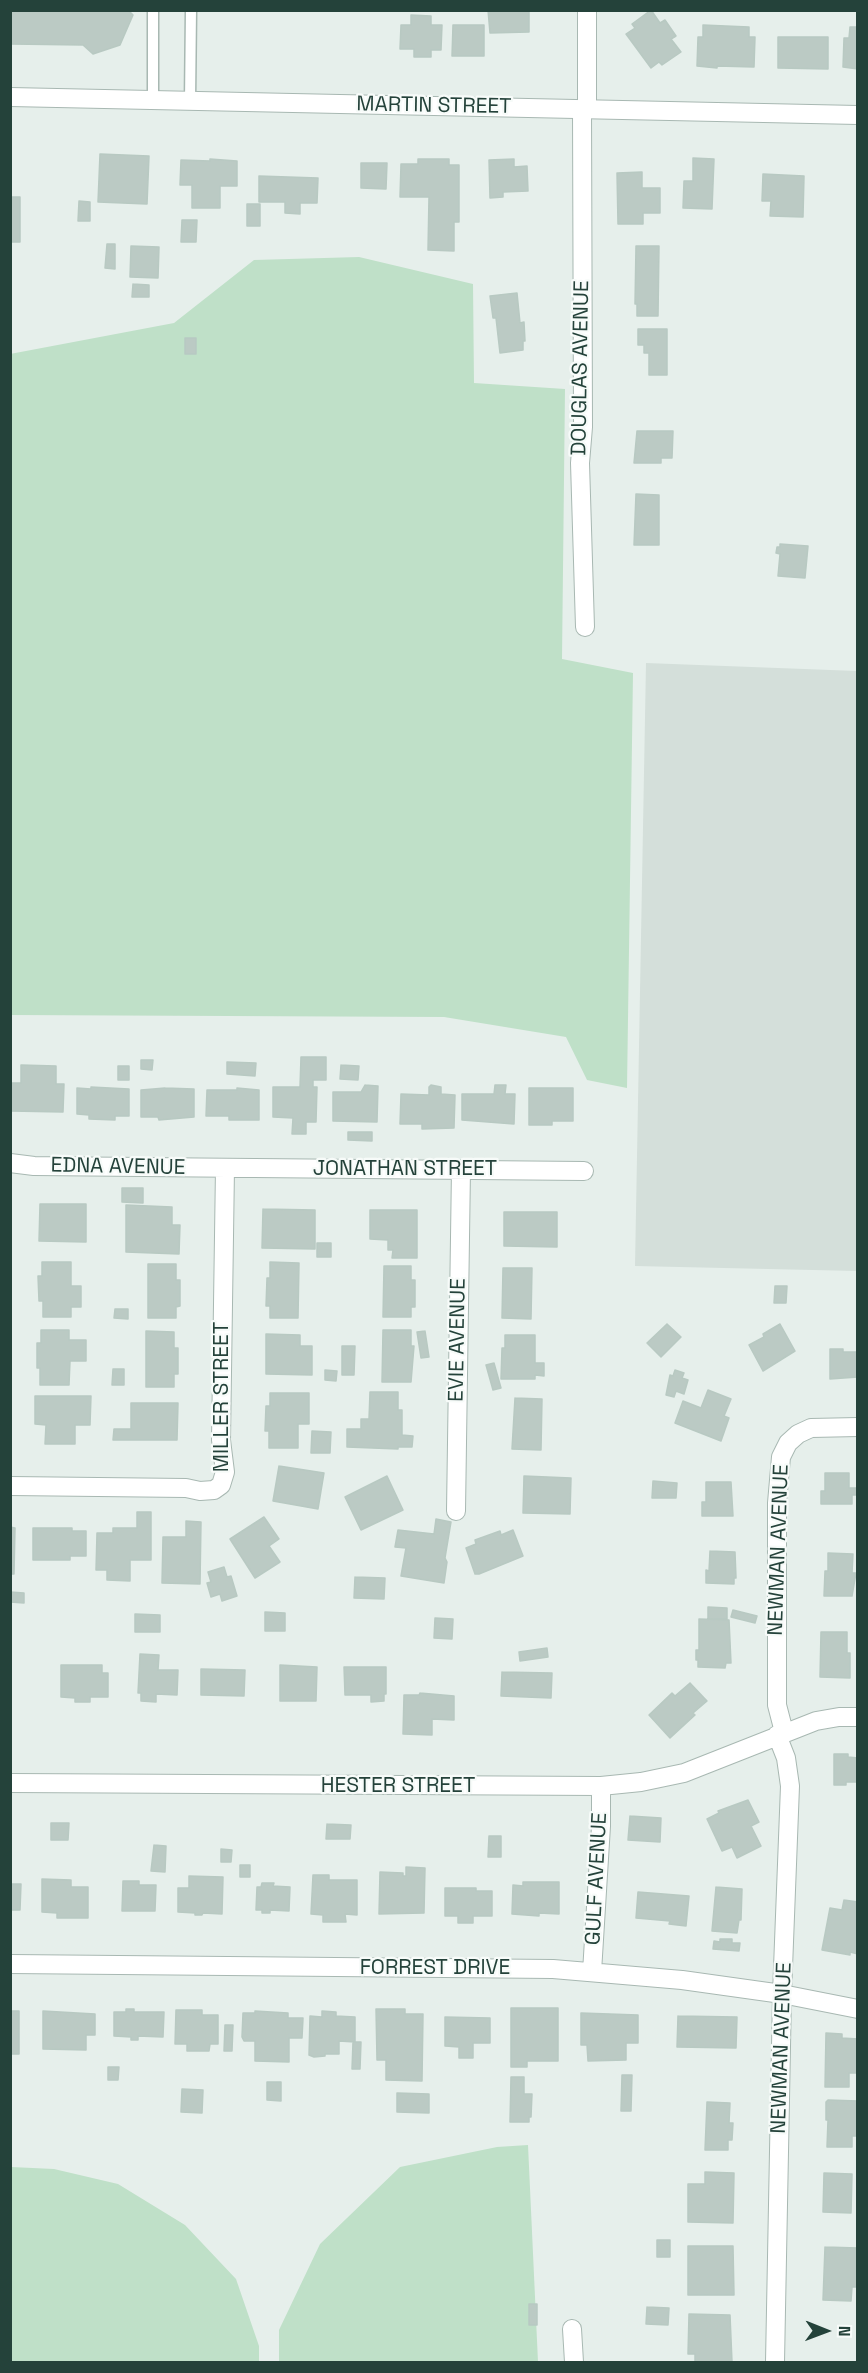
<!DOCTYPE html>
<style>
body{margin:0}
#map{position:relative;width:868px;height:2373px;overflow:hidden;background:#e6efeb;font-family:"Space Grotesk",sans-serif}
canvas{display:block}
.frame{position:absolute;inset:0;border:12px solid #24423a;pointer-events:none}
.north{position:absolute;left:796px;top:2301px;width:60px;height:60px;-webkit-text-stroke:4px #f7fbf9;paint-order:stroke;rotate:91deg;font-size:16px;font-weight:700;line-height:24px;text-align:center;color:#24423a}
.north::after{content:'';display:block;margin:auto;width:21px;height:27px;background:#24423a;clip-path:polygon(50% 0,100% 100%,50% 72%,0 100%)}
</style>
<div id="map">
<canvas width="868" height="2373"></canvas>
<div class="frame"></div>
<div class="north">N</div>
</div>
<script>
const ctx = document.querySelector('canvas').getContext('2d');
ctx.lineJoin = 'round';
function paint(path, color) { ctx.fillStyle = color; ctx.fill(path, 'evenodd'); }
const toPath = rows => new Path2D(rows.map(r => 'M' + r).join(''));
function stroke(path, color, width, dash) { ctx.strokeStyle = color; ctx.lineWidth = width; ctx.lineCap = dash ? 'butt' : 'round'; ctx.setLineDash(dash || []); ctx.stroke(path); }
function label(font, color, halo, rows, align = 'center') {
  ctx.font = font + ' "Space Grotesk",sans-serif'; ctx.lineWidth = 4.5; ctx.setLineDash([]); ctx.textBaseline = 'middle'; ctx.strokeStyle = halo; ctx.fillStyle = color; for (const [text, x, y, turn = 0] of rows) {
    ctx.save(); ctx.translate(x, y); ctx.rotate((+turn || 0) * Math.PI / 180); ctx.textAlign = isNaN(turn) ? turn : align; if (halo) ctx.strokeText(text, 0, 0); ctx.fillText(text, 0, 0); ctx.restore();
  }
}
paint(toPath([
 [646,663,857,671,857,1271,635,1266]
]), '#d4dfda');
paint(toPath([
 [359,257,473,284,474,383,565,389,562,659,633,673,627,1088,587,1080,566,1037,444,1017,11,1015,10,354,174,323,254,260],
 [528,2145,538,2362,279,2362,279,2330,320,2244,400,2167,497,2147],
 [11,2167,54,2169,118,2184,185,2225,236,2279,259,2346,259,2362,11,2362]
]), '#bfe0c8');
const building = toPath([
 [10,10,128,10,133,15,120,45,93,54,83,45,10,44,10,10],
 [488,10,529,10,529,32,490,33,488,10],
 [651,10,660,23,665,20,676,36,671,39,681,52,662,65,659,62,651,68,626,34,635,28,632,24,651,10],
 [411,15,431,16,431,25,442,25,441,50,431,50,431,57,414,57,414,49,400,49,401,25,411,25,411,15],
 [453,25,484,25,484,56,452,56,453,25],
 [703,25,749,27,749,37,755,37,754,67,717,66,717,68,697,66,698,37,703,37,703,25],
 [850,27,858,27,858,69,843,67,844,38,849,38,850,27],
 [778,37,828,37,828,69,778,68,778,37],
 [100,154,149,156,147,204,98,202,100,154],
 [693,158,714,159,712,209,683,208,684,181,693,181,693,158],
 [210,159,237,161,237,186,220,186,220,208,192,208,192,185,180,185,181,160,210,161,210,159],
 [418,159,449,159,449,165,459,165,459,222,454,222,454,251,428,250,429,197,400,197,401,164,418,164,418,159],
 [514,159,514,167,527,166,528,191,503,192,503,197,490,198,489,160,514,159],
 [361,163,387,163,386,189,361,188,361,163],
 [642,172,642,188,660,188,660,213,643,213,643,224,618,224,617,173,642,172],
 [763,174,804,176,803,217,770,216,771,201,762,201,763,174],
 [259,176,318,178,317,203,300,203,300,214,285,213,285,202,259,202,259,176],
 [10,197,20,197,20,242,10,242,10,197],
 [79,201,90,202,90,221,78,221,79,201],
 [247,204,260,204,260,226,247,226,247,204],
 [182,220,197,220,196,242,181,242,182,220],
 [107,244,115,244,115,269,105,268,107,244],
 [131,246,159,247,158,278,130,277,131,246],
 [636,246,659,246,658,316,637,316,637,304,635,304,636,246],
 [133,284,149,285,149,297,132,297,133,284],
 [517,293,520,323,524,322,525,341,523,341,523,350,500,353,496,318,493,318,490,296,517,293],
 [638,329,667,329,667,375,649,375,649,353,644,353,644,345,638,345,638,329],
 [185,338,196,338,196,354,185,354,185,338],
 [637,431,673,431,672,458,661,458,661,463,634,463,637,431],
 [636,494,659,495,659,545,634,545,636,494],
 [780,544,808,546,805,578,778,576,780,554,776,553,777,547,780,547,780,544],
 [301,1057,326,1057,326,1080,313,1080,313,1087,317,1087,316,1122,306,1122,306,1134,292,1134,293,1118,273,1117,273,1087,300,1087,301,1057],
 [141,1060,153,1060,152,1070,141,1069,141,1060],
 [227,1062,256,1063,255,1076,227,1074,227,1062],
 [21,1065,56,1066,56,1084,64,1084,63,1112,10,1111,11,1083,21,1083,21,1065],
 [341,1065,359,1066,358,1080,340,1079,341,1065],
 [118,1066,129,1066,129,1080,118,1080,118,1066],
 [365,1085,378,1086,377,1122,333,1121,333,1092,361,1092,365,1085],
 [431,1085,441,1087,441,1094,455,1095,454,1128,422,1129,422,1124,400,1124,401,1094,429,1095,429,1087,431,1085],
 [495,1085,506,1085,505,1094,515,1094,514,1124,462,1120,462,1094,494,1094,495,1085],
 [91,1087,129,1089,129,1116,115,1116,115,1120,89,1119,89,1115,77,1114,77,1088,91,1089,91,1087],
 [165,1088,194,1089,194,1117,159,1120,158,1117,141,1117,141,1090,165,1088],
 [237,1088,259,1090,259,1120,229,1120,229,1116,206,1116,207,1090,237,1090,237,1088],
 [529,1088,573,1088,573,1121,552,1121,552,1125,529,1125,529,1088],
 [348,1132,372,1132,372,1141,348,1140,348,1132],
 [122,1188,143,1188,143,1203,122,1202,122,1188],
 [40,1204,86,1204,86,1242,39,1241,40,1204],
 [126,1205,172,1207,172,1225,180,1225,179,1254,126,1252,126,1205],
 [263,1209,315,1210,315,1249,262,1248,263,1209],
 [370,1210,417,1210,417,1258,392,1258,393,1250,388,1250,388,1240,370,1239,370,1210],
 [504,1212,557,1212,557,1247,504,1246,504,1212],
 [317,1243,331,1243,331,1257,317,1257,317,1243],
 [42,1262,71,1262,71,1286,81,1286,81,1307,71,1307,71,1317,43,1317,43,1301,39,1301,38,1276,42,1276,42,1262],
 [270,1262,299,1263,298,1318,270,1318,270,1306,266,1306,267,1278,270,1278,270,1262],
 [148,1264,176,1264,176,1280,180,1280,180,1306,176,1307,176,1318,148,1318,148,1264],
 [384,1266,411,1266,411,1280,415,1280,415,1307,411,1307,411,1317,383,1317,384,1266],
 [503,1268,532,1268,531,1319,502,1318,503,1268],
 [775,1286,787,1286,786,1303,774,1303,775,1286],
 [115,1309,128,1309,128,1319,114,1318,115,1309],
 [667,1324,681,1337,661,1357,647,1343,667,1324],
 [780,1324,795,1351,763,1371,749,1345,764,1337,763,1334,780,1324],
 [41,1330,69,1330,69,1340,86,1340,86,1361,70,1361,69,1385,40,1385,40,1368,37,1368,37,1343,41,1343,41,1330],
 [383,1330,411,1330,411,1346,414,1346,411,1382,382,1382,383,1330],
 [146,1331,174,1332,174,1348,178,1348,178,1374,174,1374,174,1387,146,1387,146,1331],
 [425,1331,429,1357,421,1358,417,1332,425,1331],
 [266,1334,300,1335,300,1346,312,1346,312,1375,266,1374,266,1334],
 [505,1335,535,1335,535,1363,544,1363,544,1376,535,1375,535,1379,501,1379,502,1348,505,1348,505,1335],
 [342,1346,355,1346,354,1375,342,1375,342,1346],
 [830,1349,843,1349,843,1352,858,1352,858,1377,830,1379,830,1349],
 [494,1363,501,1388,493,1390,486,1365,494,1363],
 [113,1369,124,1369,124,1385,112,1385,113,1369],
 [325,1370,337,1371,336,1381,325,1380,325,1370],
 [675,1370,684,1373,682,1378,688,1380,684,1394,676,1391,674,1397,666,1395,670,1375,673,1376,675,1370],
 [708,1390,731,1399,724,1416,729,1418,721,1441,675,1423,683,1401,701,1408,708,1390],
 [370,1392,398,1392,398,1410,402,1410,402,1435,413,1436,412,1447,398,1447,398,1449,347,1447,347,1429,361,1429,361,1419,369,1419,370,1392],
 [270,1393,309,1393,309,1424,298,1424,298,1448,269,1448,269,1431,265,1431,266,1406,270,1406,270,1393],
 [35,1396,91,1396,90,1425,75,1425,75,1444,45,1444,46,1425,35,1424,35,1396],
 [515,1398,542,1399,541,1450,512,1449,515,1398],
 [131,1403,178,1403,177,1440,113,1440,114,1429,131,1429,131,1403],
 [312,1431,331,1432,330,1453,311,1453,312,1431],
 [279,1466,324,1473,318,1509,273,1501,279,1466],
 [825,1473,849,1473,849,1488,857,1488,857,1495,852,1495,852,1504,821,1504,821,1491,825,1491,825,1473],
 [387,1476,403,1510,361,1530,345,1497,387,1476],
 [524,1476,571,1478,570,1514,523,1513,524,1476],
 [653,1481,677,1483,676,1498,652,1498,653,1481],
 [706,1482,731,1482,733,1516,702,1516,702,1502,706,1502,706,1482],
 [137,1512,151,1512,151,1560,130,1560,130,1581,107,1580,107,1570,96,1570,97,1533,113,1533,113,1528,137,1528,137,1512],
 [264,1517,279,1539,269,1546,280,1562,255,1578,230,1539,264,1517],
 [436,1519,451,1522,445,1558,447,1562,444,1583,401,1576,406,1548,395,1547,398,1530,434,1534,436,1519],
 [186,1521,201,1522,200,1584,162,1583,163,1537,186,1537,186,1521],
 [10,1527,15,1528,14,1574,10,1574,10,1527],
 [33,1528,72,1528,72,1531,86,1531,86,1556,70,1556,70,1560,33,1560,33,1528],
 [513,1530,523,1556,479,1574,475,1574,466,1548,476,1544,475,1540,500,1531,501,1535,513,1530],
 [710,1551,735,1552,736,1578,734,1578,734,1584,706,1583,706,1570,709,1571,710,1551],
 [828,1553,853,1554,852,1573,856,1573,852,1596,824,1596,825,1571,828,1571,828,1553],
 [224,1567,227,1577,231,1576,237,1596,222,1601,220,1594,211,1597,207,1583,211,1582,208,1572,224,1567],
 [355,1577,385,1578,384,1599,354,1598,355,1577],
 [10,1592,24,1593,24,1603,10,1602,10,1592],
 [708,1607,727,1608,727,1619,708,1619,708,1607],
 [733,1610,757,1616,755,1623,731,1617,733,1610],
 [265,1612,285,1613,285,1631,265,1631,265,1612],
 [135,1614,160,1615,160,1632,135,1632,135,1614],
 [435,1618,453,1619,452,1639,434,1638,435,1618],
 [699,1619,729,1620,731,1663,726,1663,725,1668,698,1667,698,1660,696,1660,696,1650,699,1650,699,1619],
 [821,1632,847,1632,847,1653,850,1653,850,1678,820,1677,821,1632],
 [547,1648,548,1657,520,1661,519,1652,547,1648],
 [140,1654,159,1655,158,1670,178,1670,177,1695,156,1694,156,1702,141,1701,141,1693,138,1693,140,1654],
 [61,1665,102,1665,102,1673,108,1673,108,1697,90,1697,90,1702,75,1702,75,1698,61,1697,61,1665],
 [280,1665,317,1667,316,1701,280,1701,280,1665],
 [344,1667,386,1667,386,1694,384,1694,384,1701,371,1702,371,1695,345,1695,344,1667],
 [201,1669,245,1670,244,1696,201,1695,201,1669],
 [502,1672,552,1673,551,1698,501,1696,502,1672],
 [690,1683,707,1701,693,1713,695,1715,670,1738,649,1715,672,1693,675,1696,690,1683],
 [420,1693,454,1696,454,1720,432,1719,432,1735,403,1734,404,1695,419,1695,420,1693],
 [834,1754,848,1754,848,1757,858,1758,858,1782,846,1782,846,1785,834,1785,834,1754],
 [748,1800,759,1822,751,1826,761,1846,737,1858,732,1847,722,1851,707,1819,719,1813,718,1811,748,1800],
 [630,1816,661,1818,660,1842,628,1840,630,1816],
 [51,1823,69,1823,68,1840,51,1840,51,1823],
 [327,1824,351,1825,350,1839,326,1839,327,1824],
 [489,1836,501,1836,501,1857,488,1857,489,1836],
 [154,1845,166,1846,165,1872,151,1871,154,1845],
 [221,1849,232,1850,231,1862,221,1862,221,1849],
 [240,1865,250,1865,250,1877,240,1877,240,1865],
 [406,1867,425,1868,424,1913,379,1914,380,1872,403,1873,403,1876,406,1876,406,1867],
 [313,1875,329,1875,329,1880,357,1880,357,1915,345,1914,346,1922,323,1922,323,1915,311,1914,313,1875],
 [189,1876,223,1877,222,1914,203,1913,202,1915,195,1915,195,1913,178,1912,178,1888,189,1888,189,1876],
 [42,1879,71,1880,71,1887,88,1887,88,1918,57,1918,57,1913,42,1912,42,1879],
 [123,1881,139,1881,139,1885,156,1885,155,1911,122,1911,123,1881],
 [523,1882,559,1882,559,1914,539,1913,539,1916,512,1914,513,1885,523,1886,523,1882],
 [262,1883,274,1883,273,1886,290,1887,289,1911,270,1910,270,1913,262,1913,262,1910,256,1910,257,1887,261,1887,262,1883],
 [10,1884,21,1884,20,1910,10,1910,10,1884],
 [716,1887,742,1889,741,1920,739,1920,737,1933,712,1931,716,1887],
 [445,1888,476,1888,476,1891,492,1891,492,1916,473,1916,473,1923,458,1923,458,1916,445,1916,445,1888],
 [638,1892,689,1896,686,1926,669,1924,670,1921,636,1918,638,1892],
 [844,1900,858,1902,858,1954,850,1952,850,1955,822,1950,830,1908,842,1910,844,1900],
 [720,1939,732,1939,732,1943,740,1943,739,1951,713,1949,714,1941,720,1942,720,1939],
 [511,2008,558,2008,558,2061,527,2061,527,2067,511,2067,511,2008],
 [126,2009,134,2009,134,2012,164,2012,163,2037,138,2036,138,2040,131,2040,131,2037,114,2036,114,2012,126,2012,126,2009],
 [376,2009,405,2009,405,2014,423,2014,422,2081,386,2080,386,2060,377,2060,376,2009],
 [176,2010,202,2010,202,2015,218,2015,218,2044,210,2044,209,2051,187,2051,187,2044,175,2044,176,2010],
 [10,2011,19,2011,19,2054,10,2054,10,2011],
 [43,2011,95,2014,95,2035,86,2035,86,2050,43,2049,43,2011],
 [255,2011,288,2013,288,2018,303,2018,302,2038,289,2038,289,2062,255,2061,255,2041,244,2041,242,2037,243,2013,255,2013,255,2011],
 [322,2011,336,2012,336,2016,355,2017,355,2042,339,2041,339,2054,325,2054,325,2056,314,2057,309,2055,310,2016,322,2017,322,2011],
 [581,2013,638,2015,638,2043,626,2043,626,2060,588,2061,587,2045,581,2045,581,2013],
 [678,2016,737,2017,736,2048,677,2047,678,2016],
 [445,2017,490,2018,490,2043,473,2043,473,2058,459,2058,459,2047,445,2046,445,2017],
 [225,2025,233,2025,232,2051,224,2051,225,2025],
 [826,2033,842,2034,842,2038,858,2039,858,2073,849,2073,849,2087,825,2087,826,2033],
 [353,2042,361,2042,360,2069,352,2069,353,2042],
 [108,2067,119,2067,118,2080,108,2080,108,2067],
 [622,2075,632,2075,631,2111,621,2111,622,2075],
 [511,2077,524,2077,524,2094,532,2094,531,2117,529,2117,529,2122,510,2122,511,2077],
 [267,2082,281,2082,281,2101,267,2100,267,2082],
 [182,2089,203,2090,202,2113,181,2112,182,2089],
 [397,2093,429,2094,429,2113,397,2112,397,2093],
 [828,2100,858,2101,858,2136,852,2136,852,2147,827,2147,828,2120,826,2120,826,2102,828,2100],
 [707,2102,730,2103,729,2123,733,2123,732,2140,728,2140,728,2150,705,2150,707,2102],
 [705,2172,734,2173,733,2223,688,2222,688,2184,705,2184,705,2172],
 [824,2173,852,2174,851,2213,823,2212,824,2173],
 [657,2240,670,2240,670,2257,657,2257,657,2240],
 [688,2246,733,2246,734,2295,688,2295,688,2246],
 [825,2247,858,2248,858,2287,852,2287,851,2301,823,2300,825,2247],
 [529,2304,537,2304,537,2325,529,2325,529,2304],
 [647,2307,669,2308,668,2325,646,2324,647,2307],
 [689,2314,730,2315,732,2362,695,2362,695,2354,688,2354,689,2314]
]);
paint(building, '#bbcac4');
stroke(building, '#b8c9c2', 1.5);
const service = toPath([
 [153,10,153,100],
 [190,101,191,10]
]);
const minor = toPath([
 [587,10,587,109],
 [582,109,583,427,580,463,585,627],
 [10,1163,34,1166,584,1171],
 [10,1486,186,1488,200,1491,214,1490,221,1485,225,1472,221,1440,225,1168],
 [456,1511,461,1169],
 [784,1732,777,1705,777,1503,781,1457,788,1443,798,1434,811,1428,858,1427],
 [10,1783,601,1786,641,1782,684,1773,816,1721,839,1717,858,1717],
 [10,1964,553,1969,682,1980,782,1994,858,2009],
 [592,1972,601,1826,601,1786],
 [572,2329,574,2362],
 [775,2362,782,1994,790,1786,786,1758,777,1735]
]);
const tertiary = toPath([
 [10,97,858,115]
]);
stroke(service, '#a8b8b2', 13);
stroke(minor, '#a8b8b2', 20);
stroke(tertiary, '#a8b8b2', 20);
stroke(service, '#fff', 10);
stroke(minor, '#fff', 18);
stroke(tertiary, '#fff', 18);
label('21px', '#24423a', '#f7fbf9', [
 ["MARTIN STREET",434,106,1],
 ["DOUGLAS AVENUE",581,368,-89],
 ["EDNA AVENUE",118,1167,1],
 ["JONATHAN STREET",405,1169],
 ["EVIE AVENUE",458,1340,-89],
 ["MILLER STREET",222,1397,-90],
 ["NEWMAN AVENUE",779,1550,-88],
 ["HESTER STREET",398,1786],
 ["GULF AVENUE",597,1879,-87],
 ["FORREST DRIVE",435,1968],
 ["NEWMAN AVENUE",782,2048,-88]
]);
</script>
